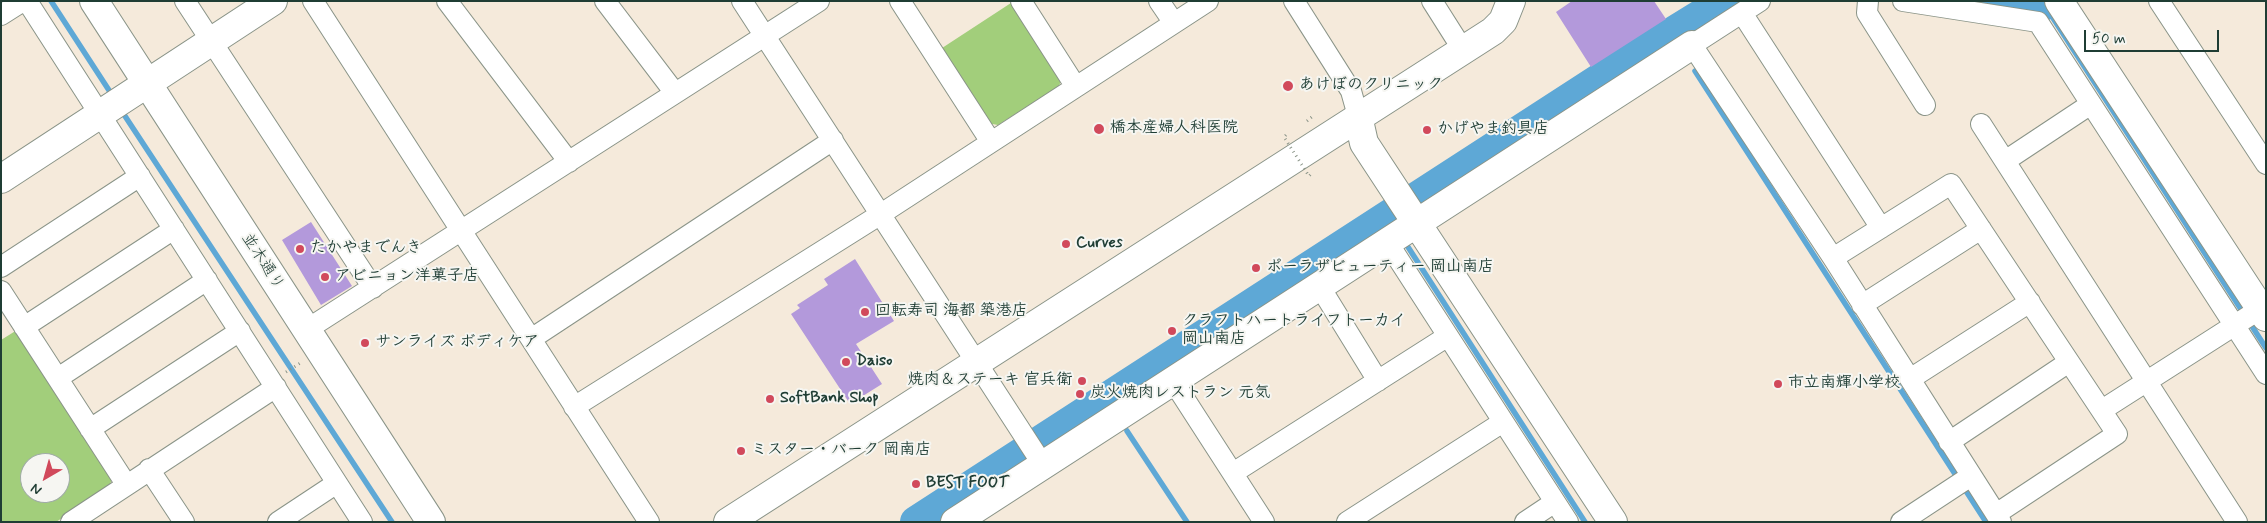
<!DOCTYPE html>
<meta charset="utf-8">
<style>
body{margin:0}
#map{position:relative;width:2267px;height:523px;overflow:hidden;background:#f5eadb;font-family:Mynerve,sans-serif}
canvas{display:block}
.frame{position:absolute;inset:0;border:2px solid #1f3d34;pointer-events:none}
.north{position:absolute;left:20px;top:453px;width:50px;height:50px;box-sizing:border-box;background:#f6f6f2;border:1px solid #a0aca6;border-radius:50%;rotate:218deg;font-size:14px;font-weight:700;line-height:20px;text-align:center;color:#1f3d34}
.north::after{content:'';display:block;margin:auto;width:18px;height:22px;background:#d1495b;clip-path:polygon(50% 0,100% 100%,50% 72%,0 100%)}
.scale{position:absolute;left:2084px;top:30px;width:135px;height:22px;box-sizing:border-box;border:2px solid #1f3d34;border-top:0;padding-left:6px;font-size:15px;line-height:18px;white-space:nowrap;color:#1f3d34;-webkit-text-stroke:4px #f6f6f2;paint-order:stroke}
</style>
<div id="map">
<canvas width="2267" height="523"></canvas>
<div class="frame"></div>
<div class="north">N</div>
<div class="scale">50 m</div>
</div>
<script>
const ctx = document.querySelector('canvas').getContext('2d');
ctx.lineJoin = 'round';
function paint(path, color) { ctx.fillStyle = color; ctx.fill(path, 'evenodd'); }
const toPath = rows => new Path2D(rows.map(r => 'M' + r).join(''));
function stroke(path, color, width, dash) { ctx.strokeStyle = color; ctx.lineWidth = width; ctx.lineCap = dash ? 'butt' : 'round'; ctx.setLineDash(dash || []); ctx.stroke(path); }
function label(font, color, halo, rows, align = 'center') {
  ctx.font = font + ' Mynerve,"Klee One",sans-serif'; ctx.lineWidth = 4; ctx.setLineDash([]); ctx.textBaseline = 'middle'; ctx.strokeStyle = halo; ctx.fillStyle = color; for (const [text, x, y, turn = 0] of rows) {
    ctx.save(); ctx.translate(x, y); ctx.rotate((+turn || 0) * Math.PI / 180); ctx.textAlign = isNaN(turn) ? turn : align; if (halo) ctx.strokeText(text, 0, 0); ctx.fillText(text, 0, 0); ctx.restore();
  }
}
paint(toPath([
 [1014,1,1063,75,1059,86,998,125,987,123,939,50],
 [17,330,112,479,109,487,56,522,1,522,1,340],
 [30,463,60,463,60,493,30,493]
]), '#a2ce7b');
paint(toPath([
 [1971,1,2047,1,2056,15,2049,20,2044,13]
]), '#5ea8d6');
stroke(toPath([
 [51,1,114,98],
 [2042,1,2266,348],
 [1671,34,1674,38],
 [1695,71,1986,522],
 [121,110,392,522],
 [1389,216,1392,221],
 [1408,247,1585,522],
 [1106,399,1110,404],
 [1127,431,1187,522]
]), '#5ea8d6', 5.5);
stroke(toPath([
 [916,522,1648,48,1724,1]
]), '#5ea8d6', 32);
paint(toPath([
 [1572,1,1654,1,1666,19,1591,67,1556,12],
 [311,222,352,286,321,305,282,240],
 [855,259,894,321,856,344,882,384,850,404,791,314,800,308,797,305,828,285,824,279]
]), '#b399db');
const street = toPath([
 [27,1,362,522],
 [185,1,373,288],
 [313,1,649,522],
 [447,1,569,162],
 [605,1,675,93],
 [742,1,1043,465],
 [900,1,991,142],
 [1021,1,1076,87],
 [1159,1,1174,23],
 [1294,1,1351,91,1358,116],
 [1432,1,1463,50],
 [1760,1,1692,45,1833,258,2001,522],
 [1868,1,1867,13,1925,105],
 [1903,1,2038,22,2266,374],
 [2159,1,2266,164],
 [1742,13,1881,228],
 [1,15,23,1],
 [1981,124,2237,522],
 [2005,161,2091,104],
 [1388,243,1568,522],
 [1833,258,1951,184,2117,434,1996,514],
 [1,267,140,176],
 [1320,287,1378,381],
 [1,291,126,484],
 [1862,305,1981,229],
 [24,327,174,229],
 [306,330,819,1],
 [531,339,833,140],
 [58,378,207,280],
 [1910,379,2030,302],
 [1173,381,1264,522],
 [574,407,881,214,1208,1],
 [2102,410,2260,309],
 [90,429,240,331],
 [1949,442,2069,362],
 [149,469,184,522],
 [1233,473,1448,336],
 [71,522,276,387],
 [278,522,337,483],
 [1347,522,1503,422],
 [1525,522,1555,502],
 [1901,522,1971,476]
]);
const secondary = toPath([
 [94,1,431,522],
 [2059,1,2266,317],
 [1358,116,1364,143,1613,522],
 [1,179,273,1],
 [728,522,1493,31,1503,21,1511,1],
 [955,522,1692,45]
]);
stroke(street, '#8a9488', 22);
stroke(secondary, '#8a9488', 30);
stroke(toPath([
 [1307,121,1314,115],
 [286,372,302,362]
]), '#8a9488', 3, [1, 4]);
stroke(street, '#fff', 20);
stroke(secondary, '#fff', 28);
stroke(toPath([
 [1286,135,1284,137,1309,176,1311,174]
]), '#8a9488', 3, [1, 4]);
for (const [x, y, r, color] of [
 [1288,86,6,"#d1495b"],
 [1099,129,6,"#d1495b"],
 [1427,130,5,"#d1495b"],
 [1066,244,5,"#d1495b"],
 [300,249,5,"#d1495b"],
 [1256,268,5,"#d1495b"],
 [325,277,5,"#d1495b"],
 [865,312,5,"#d1495b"],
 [1172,331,5,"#d1495b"],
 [365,343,5,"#d1495b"],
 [846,362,5,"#d1495b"],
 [1082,381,5,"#d1495b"],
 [1778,384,5,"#d1495b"],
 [1080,394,5,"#d1495b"],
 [770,399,5,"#d1495b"],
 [741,451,5,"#d1495b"],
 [916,484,5,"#d1495b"]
]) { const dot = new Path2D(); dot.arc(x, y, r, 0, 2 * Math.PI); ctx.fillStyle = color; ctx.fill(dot); stroke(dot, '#f6f6f2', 2); }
label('bold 16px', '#1f3d34', '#f6f6f2', [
 ["あけぼのクリニック",1299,86],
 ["橋本産婦人科医院",1110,129],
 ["かげやま釣具店",1437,130],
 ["Curves",1076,244],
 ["たかやまでんき",310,249],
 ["ポーラザビューティー 岡山南店",1266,268],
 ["アビニョン洋菓子店",335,277],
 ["回転寿司 海都 築港店",875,312],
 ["クラフトハートライフトーカイ",1182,322],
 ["岡山南店",1182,340],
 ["サンライズ ボディケア",375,343],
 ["Daiso",856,362],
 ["焼肉＆ステーキ 官兵衛",1072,381,"right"],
 ["市立南輝小学校",1788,384],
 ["炭火焼肉レストラン 元気",1090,394],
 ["SoftBank Shop",780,399],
 ["ミスター・バーク 岡南店",751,451],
 ["BEST FOOT",926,484]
], 'left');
label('16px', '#1f3d34', '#f6f6f2', [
 ["並木通り",262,262,57]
]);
</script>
